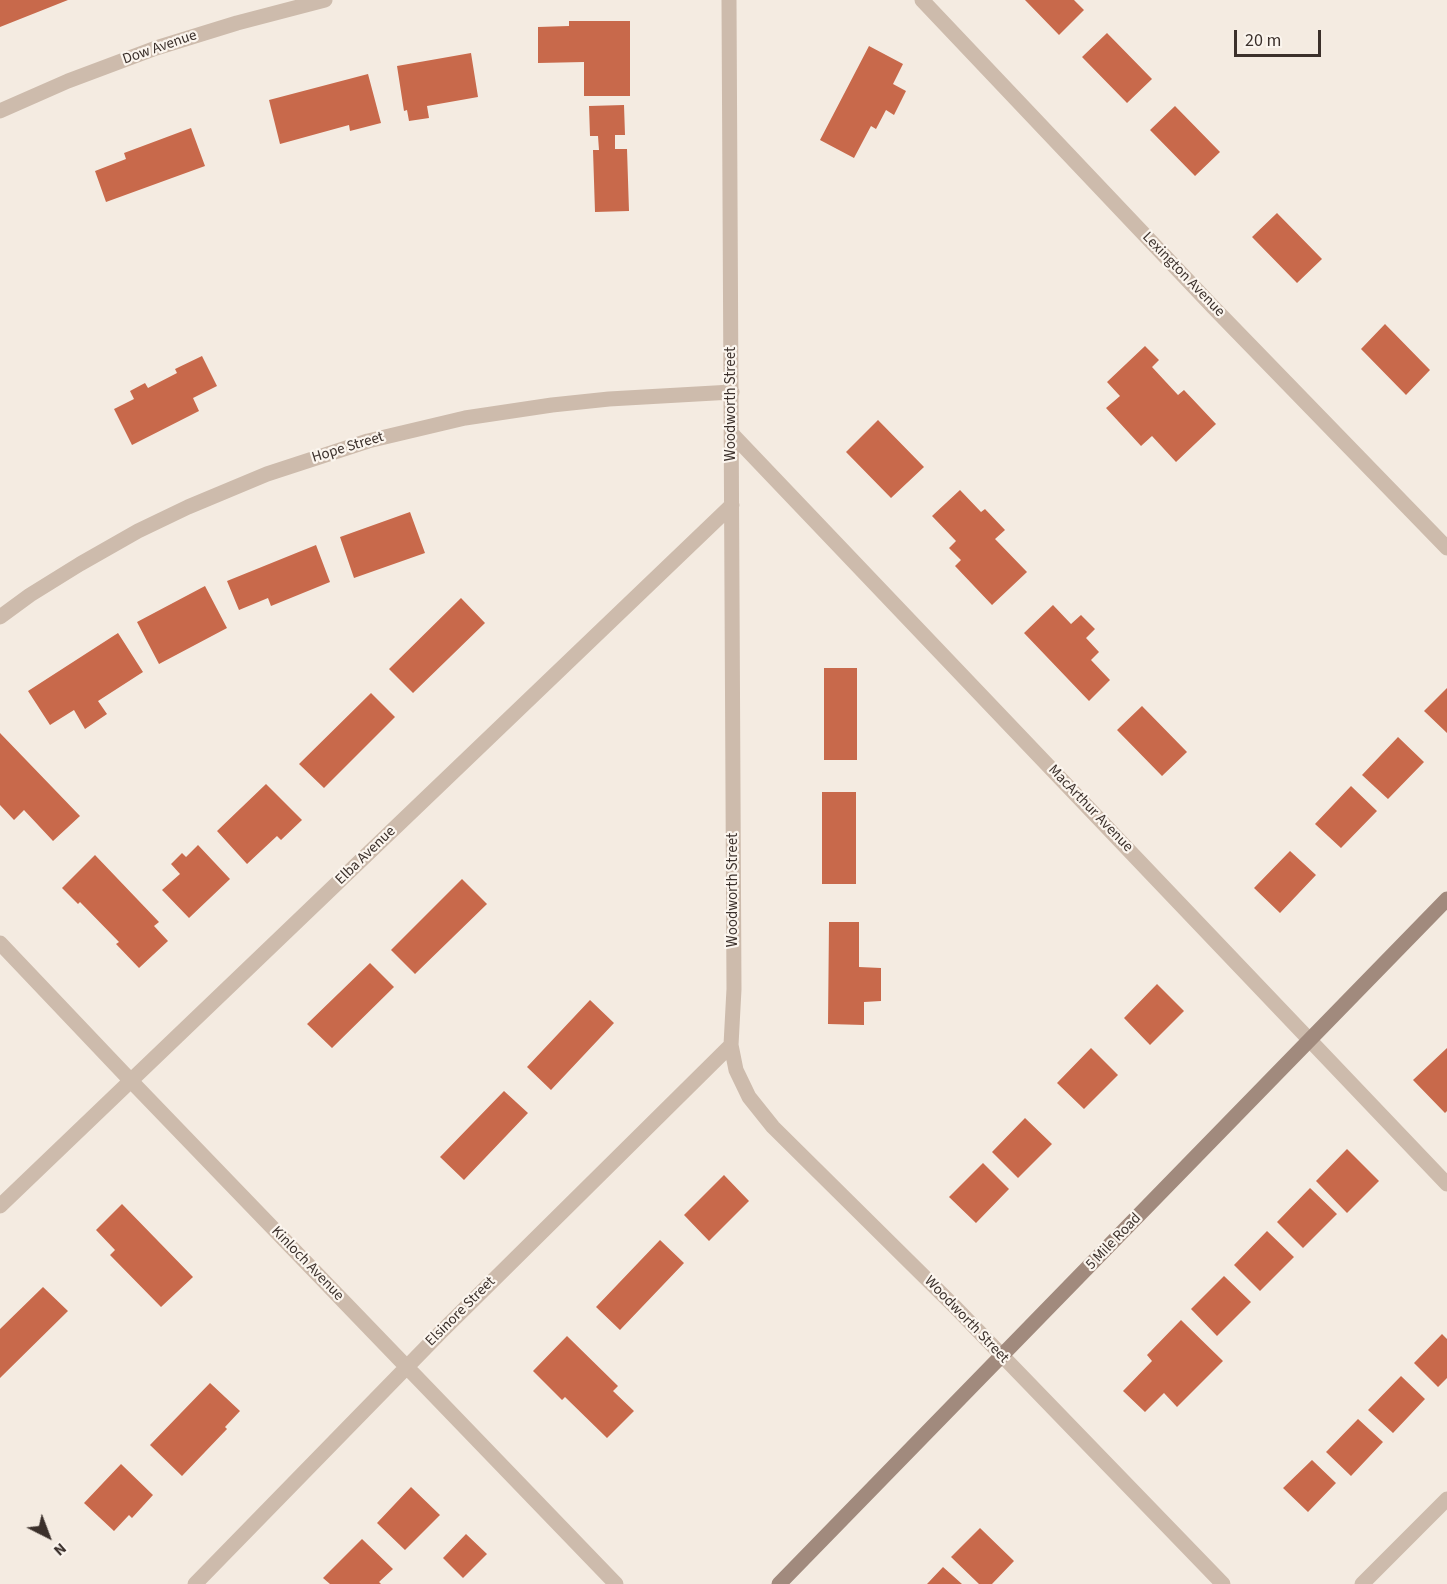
<!DOCTYPE html>
<style>
body{margin:0}
#map{position:relative;width:1447px;height:1584px;overflow:hidden;background:#f4ebe1;font-family:"Source Sans 3",sans-serif}
canvas{display:block}
.north{position:absolute;left:18px;top:1506px;width:60px;height:60px;-webkit-text-stroke:4px #fbf5ee;paint-order:stroke;rotate:138deg;font-size:16px;font-weight:700;line-height:24px;text-align:center;color:#3b302b}
.north::after{content:'';display:block;margin:auto;width:21px;height:27px;background:#3b302b;clip-path:polygon(50% 0,100% 100%,50% 72%,0 100%)}
.scale{position:absolute;left:1234px;top:30px;width:87px;height:27px;box-sizing:border-box;border:3px solid #3b302b;border-top:0;padding-left:8px;font-size:18px;line-height:21px;white-space:nowrap;color:#3b302b;-webkit-text-stroke:4px #fbf5ee;paint-order:stroke}
</style>
<div id="map">
<canvas width="1447" height="1584"></canvas>
<div class="north">N</div>
<div class="scale">20 m</div>
</div>
<script>
const ctx = document.querySelector('canvas').getContext('2d');
ctx.lineJoin = 'round';
function paint(path, color) { ctx.fillStyle = color; ctx.fill(path, 'evenodd'); }
const toPath = rows => new Path2D(rows.map(r => 'M' + r).join(''));
function stroke(path, color, width, dash) { ctx.strokeStyle = color; ctx.lineWidth = width; ctx.lineCap = dash ? 'butt' : 'round'; ctx.setLineDash(dash || []); ctx.stroke(path); }
function label(font, color, halo, rows, align = 'center') {
  ctx.font = font + ' "Source Sans 3",sans-serif'; ctx.lineWidth = 4.5; ctx.setLineDash([]); ctx.textBaseline = 'middle'; ctx.strokeStyle = halo; ctx.fillStyle = color; for (const [text, x, y, turn = 0] of rows) {
    ctx.save(); ctx.translate(x, y); ctx.rotate((+turn || 0) * Math.PI / 180); ctx.textAlign = isNaN(turn) ? turn : align; if (halo) ctx.strokeText(text, 0, 0); ctx.fillText(text, 0, 0); ctx.restore();
  }
}
paint(toPath([
 [0,0,68,0,0,27],
 [1025,0,1074,0,1084,10,1059,35],
 [569,21,630,21,630,96,584,96,584,62,538,63,538,27,569,26],
 [1107,33,1152,79,1127,103,1082,57],
 [869,46,903,64,893,84,906,91,894,115,886,110,876,129,871,126,854,158,820,140],
 [471,53,478,97,427,106,429,118,409,121,407,110,404,111,397,66],
 [368,74,381,123,350,131,349,125,280,144,269,100],
 [624,105,625,135,615,135,615,149,627,149,629,211,595,212,593,150,599,150,598,136,590,136,589,106],
 [1175,106,1220,152,1195,176,1150,130],
 [191,128,205,166,106,202,95,171,126,159,124,153],
 [1277,213,1322,259,1297,283,1252,237],
 [1385,324,1430,370,1406,395,1361,349],
 [1145,346,1159,360,1152,367,1178,395,1184,390,1216,424,1176,462,1152,436,1141,446,1106,408,1120,396,1107,382],
 [202,356,217,386,193,398,199,411,132,445,114,409,134,399,130,391,145,383,148,388,177,373,175,369],
 [878,420,924,467,891,498,846,452],
 [960,490,981,512,985,509,1005,530,995,539,1027,572,992,605,955,566,961,560,949,548,956,541,932,516],
 [410,512,425,553,354,578,340,537],
 [316,545,330,582,271,606,268,598,239,610,227,581],
 [205,586,227,628,159,664,137,622],
 [461,598,485,623,413,693,389,669],
 [1053,605,1071,624,1081,615,1095,629,1086,638,1099,652,1091,660,1110,680,1089,701,1024,633],
 [118,633,143,672,98,701,107,714,85,729,74,710,50,725,28,691],
 [824,668,857,668,857,760,824,760],
 [1447,688,1447,733,1424,711],
 [371,693,395,717,324,788,299,764],
 [1142,706,1187,752,1162,776,1117,730],
 [0,733,80,816,53,841,24,810,14,820,0,805],
 [1398,737,1424,762,1388,799,1362,775],
 [266,784,302,820,281,840,277,836,247,864,217,831],
 [1351,786,1377,811,1341,848,1315,824],
 [822,792,856,792,856,884,822,884],
 [198,845,230,879,189,918,162,890,180,874,171,864,182,853,186,857],
 [1290,851,1316,875,1280,913,1254,888],
 [95,855,159,922,154,926,168,941,139,968,116,944,119,942,80,902,78,904,62,888],
 [462,879,487,904,415,974,391,950],
 [829,922,859,922,859,967,881,968,881,1001,864,1002,864,1025,828,1024],
 [370,963,394,987,332,1048,307,1024],
 [1157,984,1184,1011,1150,1045,1124,1018],
 [590,1000,614,1023,551,1090,527,1067],
 [1091,1048,1118,1075,1084,1109,1057,1083],
 [1447,1048,1447,1111,1445,1113,1413,1080],
 [504,1091,528,1113,464,1180,440,1157],
 [1025,1118,1052,1144,1018,1178,992,1152],
 [1347,1149,1379,1181,1347,1213,1316,1181],
 [983,1163,1009,1189,976,1223,949,1197],
 [724,1175,749,1201,709,1241,684,1215],
 [1310,1188,1337,1214,1303,1248,1277,1222],
 [122,1204,193,1277,161,1307,110,1255,115,1250,96,1230],
 [1267,1231,1294,1257,1260,1291,1234,1265],
 [660,1240,684,1263,620,1330,596,1307],
 [1224,1276,1251,1302,1217,1336,1191,1309],
 [43,1287,68,1311,0,1378,0,1329],
 [1181,1320,1223,1361,1177,1407,1164,1393,1145,1412,1123,1391,1152,1361,1147,1355],
 [1442,1334,1447,1339,1447,1378,1438,1387,1414,1363],
 [567,1336,618,1386,613,1391,634,1411,607,1438,565,1397,562,1400,533,1371],
 [1401,1376,1425,1399,1393,1433,1368,1410],
 [210,1383,240,1411,225,1427,227,1429,182,1476,150,1445],
 [1358,1419,1383,1442,1351,1476,1326,1452],
 [1312,1460,1336,1483,1308,1512,1283,1488],
 [121,1464,153,1495,132,1518,129,1515,114,1531,84,1503],
 [411,1487,440,1515,405,1550,377,1523],
 [980,1528,1014,1561,992,1584,979,1584,951,1557],
 [466,1534,487,1554,463,1578,443,1558],
 [362,1539,393,1569,379,1582,381,1584,330,1584,323,1578],
 [943,1567,962,1584,927,1584]
]), '#c8694b');
stroke(toPath([
 [729,0,734,989,731,1045,736,1070,749,1097,773,1127,956,1308,1223,1584],
 [922,0,1213,307,1447,548],
 [0,111,68,81,156,48,237,23,325,0],
 [732,434,1447,1184],
 [0,617,30,595,80,564,138,531,188,507,267,474,368,441,465,418,552,405,609,399,732,392],
 [0,943,132,1082,616,1584],
 [0,1206,732,505],
 [195,1584,441,1332,731,1045],
 [1362,1584,1447,1499]
]), '#cdbbac', 15);
stroke(toPath([
 [779,1584,1447,899]
]), '#a18a7d', 15);
label('15px', '#3b302b', '#fbf5ee', [
 ["Dow Avenue",160,48,-19],
 ["Lexington Avenue",1183,275,46],
 ["Woodworth Street",732,404,-90],
 ["Hope Street",348,448,-17],
 ["MacArthur Avenue",1090,809,46],
 ["Elba Avenue",366,856,-44],
 ["Woodworth Street",734,890,-90],
 ["5 Mile Road",1114,1242,-46],
 ["Kinloch Avenue",307,1264,46],
 ["Elsinore Street",461,1312,-45],
 ["Woodworth Street",966,1320,46]
]);
</script>
